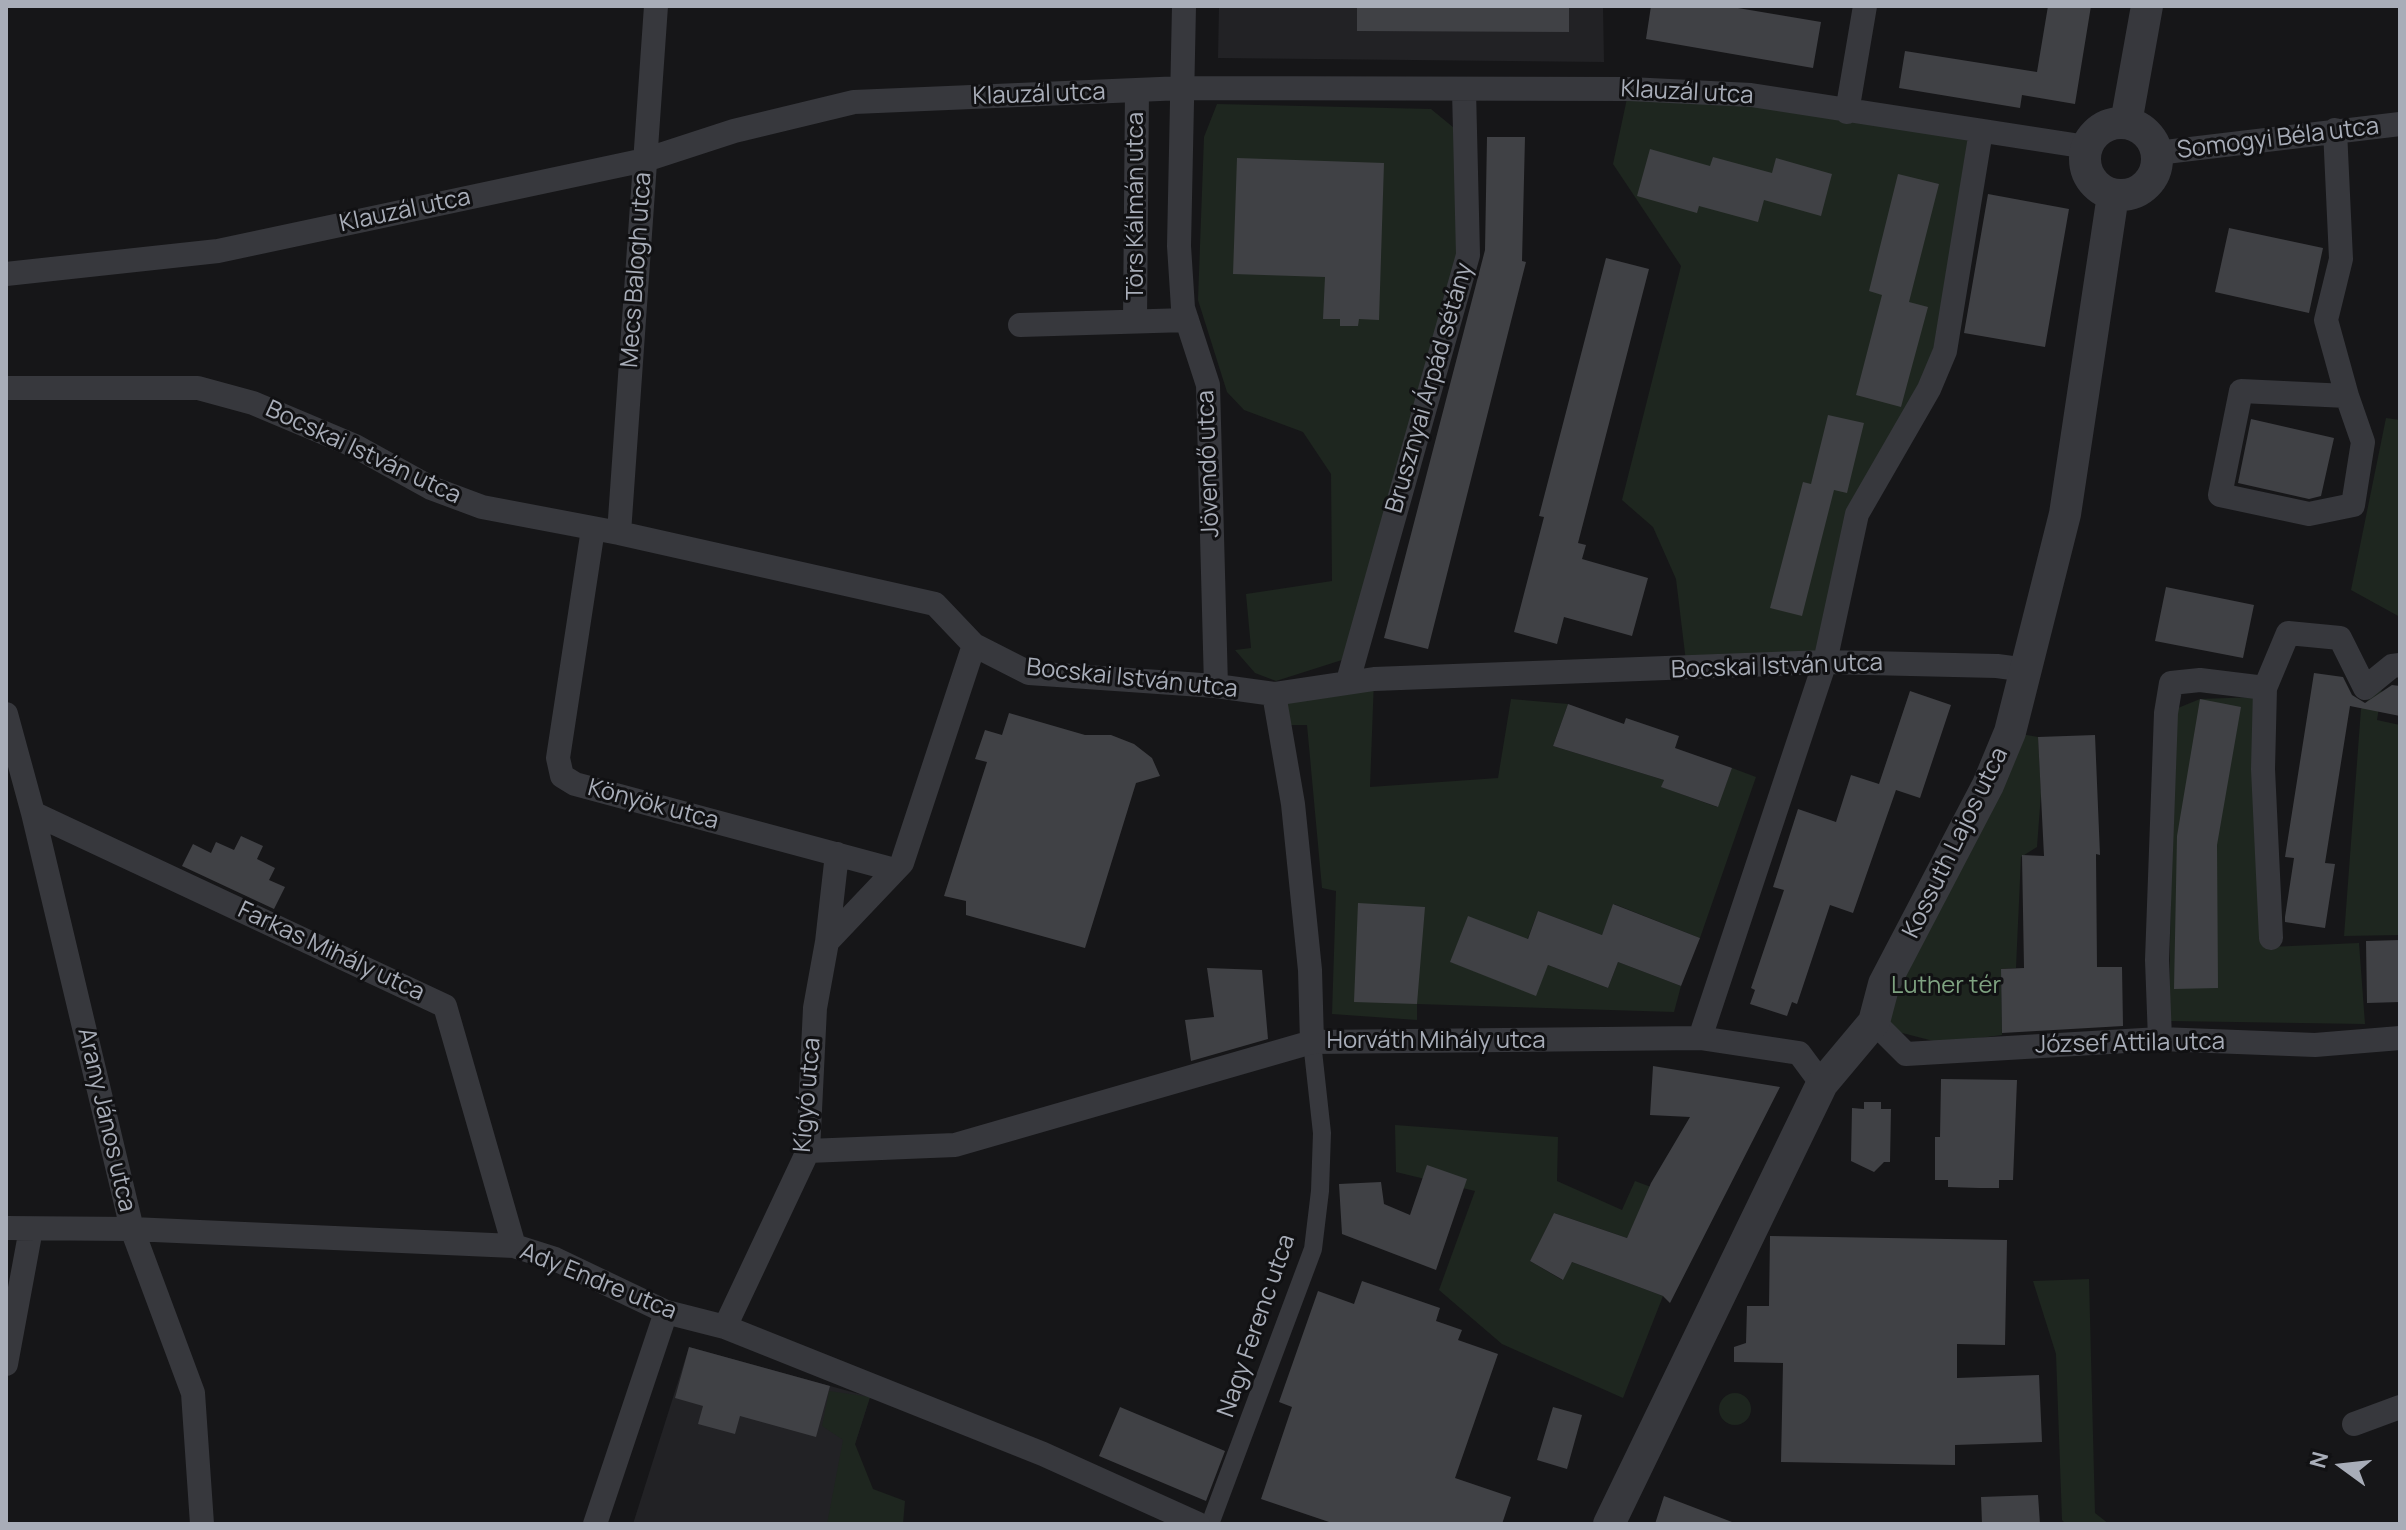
<!DOCTYPE html>
<meta charset="utf-8">
<style>
body{margin:0}
#map{position:relative;width:2406px;height:1530px;overflow:hidden;background:#161618;font-family:Manrope,sans-serif}
canvas{display:block}
.frame{position:absolute;inset:0;border:8px solid #a8adb8;pointer-events:none}
.north{position:absolute;left:2302px;top:1426px;width:80px;height:80px;-webkit-text-stroke:6px #111113;paint-order:stroke;rotate:285deg;font-size:22px;font-weight:700;line-height:32px;text-align:center;color:#a8adb8}
.north::after{content:'';display:block;margin:auto;width:28px;height:36px;background:#a8adb8;clip-path:polygon(50% 0,100% 100%,50% 72%,0 100%)}
</style>
<div id="map">
<canvas width="2406" height="1530"></canvas>
<div class="frame"></div>
<div class="north">N</div>
</div>
<script>
const ctx = document.querySelector('canvas').getContext('2d');
ctx.lineJoin = 'round';
function paint(path, color) { ctx.fillStyle = color; ctx.fill(path, 'evenodd'); }
const toPath = rows => new Path2D(rows.map(r => 'M' + r).join(''));
function stroke(path, color, width, dash) { ctx.strokeStyle = color; ctx.lineWidth = width; ctx.lineCap = dash ? 'butt' : 'round'; ctx.setLineDash(dash || []); ctx.stroke(path); }
function label(font, color, halo, rows, align = 'center') {
  ctx.font = font + ' Manrope,sans-serif'; ctx.lineWidth = 6; ctx.setLineDash([]); ctx.textBaseline = 'middle'; ctx.strokeStyle = halo; ctx.fillStyle = color; for (const [text, x, y, turn = 0] of rows) {
    ctx.save(); ctx.translate(x, y); ctx.rotate((+turn || 0) * Math.PI / 180); ctx.textAlign = isNaN(turn) ? turn : align; if (halo) ctx.strokeText(text, 0, 0); ctx.fillText(text, 0, 0); ctx.restore();
  }
}
paint(toPath([
 [1219,6,1603,6,1604,62,1218,58],
 [689,1347,870,1397,855,1444,838,1524,633,1524]
]), '#222225');
paint(toPath([
 [1629,89,1981,131,1945,351,1857,514,1825,662,1687,670,1676,579,1653,527,1622,500,1681,266,1613,164],
 [1217,104,1431,109,1465,137,1468,255,1342,660,1276,681,1255,673,1235,650,1251,648,1246,594,1332,581,1331,474,1303,432,1244,410,1227,392,1198,300,1204,137],
 [2386,418,2400,420,2400,617,2351,590],
 [1374,679,1370,787,1498,778,1511,699,1568,704,1553,746,1664,780,1662,787,1717,807,1732,768,1756,777,1700,938,1614,904,1602,935,1538,911,1526,943,1451,962,1535,995,1548,965,1608,988,1618,962,1681,986,1674,1012,1417,1004,1417,1020,1332,1014,1336,891,1322,888,1307,725,1280,725,1274,694],
 [2383,682,2377,720,2400,725,2400,935,2344,936,2361,709],
 [2256,697,2269,947,2359,943,2365,1024,2169,1021,2173,710,2200,699],
 [2010,732,2038,737,2041,794,2037,847,2021,857,2016,968,2001,969,2002,1035,1941,1043,1883,1028,1884,984],
 [1395,1125,1558,1137,1557,1181,1622,1210,1635,1181,1651,1187,1627,1238,1554,1213,1530,1261,1562,1280,1572,1262,1663,1296,1623,1398,1502,1344,1439,1290,1475,1191,1396,1172],
 [2089,1279,2095,1513,2109,1524,2066,1524,2062,1520,2056,1354,2033,1281],
 [829,1391,870,1397,855,1444,873,1489,905,1501,903,1524,827,1524,843,1440,822,1426],
 '1719 1409a16 16 0 1 1 32 0a16 16 0 1 1-32 0Z'
]), '#1e261f');
paint(toPath([
 [1357,6,1569,6,1569,32,1357,31],
 [1651,6,1726,6,1821,22,1813,68,1646,39],
 [2048,6,2091,6,2075,104,2022,95,2020,108,1899,88,1905,51,2037,72],
 [1487,137,1525,137,1522,261,1526,262,1428,649,1384,638,1485,250],
 [1650,149,1710,166,1713,157,1772,173,1776,158,1832,174,1821,216,1764,200,1758,222,1699,206,1697,213,1637,196],
 [1237,158,1384,163,1379,320,1359,319,1358,326,1340,326,1340,319,1323,319,1325,277,1233,274],
 [1898,174,1939,184,1909,302,1928,307,1901,407,1856,395,1882,295,1869,291],
 [1988,194,2069,209,2045,347,1964,333],
 [2229,228,2323,248,2309,313,2215,292],
 [1606,258,1649,269,1578,543,1586,545,1582,559,1648,578,1632,636,1564,617,1557,644,1514,632,1544,517,1539,516],
 [1828,415,1864,423,1847,493,1834,490,1802,616,1770,608,1803,482,1811,484],
 [2251,419,2334,438,2321,496,2309,499,2238,483],
 [2166,587,2254,605,2243,658,2155,641],
 [2314,673,2343,677,2352,695,2365,703,2392,685,2400,686,2400,716,2350,706,2325,863,2335,864,2325,928,2285,922,2285,917,2294,858,2285,857],
 [1910,691,1951,705,1920,798,1896,790,1853,913,1830,905,1797,1004,1792,1002,1787,1016,1750,1004,1755,990,1751,988,1784,890,1773,887,1798,809,1836,822,1851,775,1879,784],
 [2200,699,2241,707,2217,845,2218,988,2174,989,2177,836],
 [1568,704,1624,724,1626,718,1679,736,1675,748,1732,768,1718,807,1661,787,1664,780,1553,746],
 [1009,713,1085,735,1111,735,1134,744,1152,758,1160,776,1136,783,1085,948,966,915,966,901,944,896,987,762,975,759,985,730,1002,735],
 [2095,735,2100,855,2096,854,2097,967,2122,967,2123,1026,2002,1033,2001,969,2024,968,2022,855,2044,856,2038,737],
 [241,836,263,846,257,859,275,868,269,880,285,887,274,909,182,866,193,844,211,853,216,842,234,850],
 [1358,903,1425,907,1417,1004,1354,1002],
 [1613,904,1700,938,1681,986,1618,962,1608,988,1548,965,1536,996,1450,962,1468,916,1528,939,1538,911,1602,935],
 [2400,940,2400,1002,2367,1003,2366,941],
 [1207,968,1262,970,1268,1039,1191,1061,1185,1020,1214,1017],
 [1653,1066,1780,1087,1670,1303,1663,1296,1572,1262,1563,1280,1530,1261,1554,1213,1627,1238,1651,1183,1690,1117,1650,1115],
 [1941,1079,2017,1080,2013,1180,1999,1180,1999,1188,1979,1188,1948,1187,1948,1180,1935,1180,1935,1137,1940,1137],
 [1864,1102,1881,1102,1881,1109,1891,1109,1890,1162,1884,1162,1874,1172,1851,1161,1852,1108,1864,1109],
 [1427,1165,1467,1179,1436,1270,1342,1234,1339,1184,1381,1182,1384,1204,1410,1215],
 [1770,1236,2007,1240,2005,1345,1957,1344,1957,1378,2039,1375,2042,1442,1955,1445,1955,1465,1781,1462,1783,1363,1734,1362,1734,1347,1746,1343,1747,1306,1769,1306],
 [1362,1281,1440,1308,1436,1321,1462,1330,1458,1340,1498,1354,1455,1478,1511,1497,1502,1524,1335,1524,1261,1499,1292,1407,1279,1402,1318,1291,1354,1304],
 [689,1347,830,1386,816,1437,740,1416,735,1434,698,1424,703,1406,675,1398],
 [1120,1407,1225,1451,1206,1501,1099,1456],
 [1553,1407,1582,1415,1567,1469,1537,1460],
 [2038,1495,2040,1524,1982,1524,1981,1497],
 [1664,1496,1732,1522,1732,1524,1655,1524]
]), '#404145');
stroke(toPath([
 [1210,1524,1313,1249,1320,1191,1322,1133,1312,1042]
]), '#37383d', 18);
stroke(toPath([
 [1184,6,1179,246,1183,308,1208,385,1216,686],
 [1847,112,1865,6],
 [2335,130,2341,259,2326,320,2347,396,2241,391,2220,495,2309,514,2353,505,2363,442,2347,396],
 [2157,153,2400,124],
 [6,274,218,251,645,160,734,131,854,102,1183,88,1629,89,1751,95,2087,147],
 [1135,321,1137,90],
 [1020,325,1187,320],
 [6,388,198,388,253,403,355,446,431,488,482,507,619,533,935,604,974,645,1029,673,1216,686,1274,694,1374,679,1825,662,1997,666,2027,670],
 [593,529,558,758,562,776,575,784,895,870],
 [619,533,656,6],
 [1348,681,1468,255,1464,90],
 [1274,694,1293,804,1310,970,1312,1042],
 [6,714,33,813,132,1229,193,1393,202,1524],
 [33,813,445,1006,514,1246],
 [2271,938,2263,769,2265,688,2288,633,2340,638,2365,688,2392,666,2400,665],
 [827,942,837,854],
 [1874,1022,1906,1054,2160,1039,2315,1045,2400,1038],
 [1700,1038,1825,662,1857,514,1929,389,1945,351,1981,131],
 [2160,1039,2157,960,2166,713,2171,683,2200,680,2265,688],
 [808,1151,955,1145,1312,1042,1700,1038,1799,1053,1822,1084],
 [6,1228,132,1229,514,1246,555,1259,666,1312,725,1327,1043,1454,1198,1524],
 [725,1327,808,1151,815,1008,827,942,902,863,974,645],
 [6,1364,31,1229],
 [2354,1424,2400,1407],
 [595,1524,666,1312]
]), '#37383d', 24);
stroke(toPath([
 '2085 159a36 36 0 1 1 72 0a36 36 0 1 1-72 0Z',
 [2126,123,2147,6],
 [1609,1524,1822,1084,1874,1022,1884,984,1988,785,2010,732,2065,514,2113,195]
]), '#37383d', 32);
label('24px', '#a8adb8', '#111113', [
 ["Klauzál utca",1687,93,3],
 ["Klauzál utca",1039,95,-2],
 ["Somogyi Béla utca",2278,139,-7],
 ["Törs Kálmán utca",1136,206,-90],
 ["Klauzál utca",405,211,-12],
 ["Mecs Balogh utca",637,270,-86],
 ["Brusznyai Árpád sétány",1430,388,-74],
 ["Bocskai István utca",363,453,25],
 ["Jövendő utca",1209,464,-92],
 ["Bocskai István utca",1777,667,-2],
 ["Bocskai István utca",1132,679,6],
 ["Könyök utca",653,805,15],
 ["Kossuth Lajos utca",1956,843,-64],
 ["Farkas Mihály utca",331,952,25],
 ["Horváth Mihály utca",1436,1041],
 ["József Attila utca",2130,1044,-1],
 ["Kígyó utca",808,1095,-85],
 ["Arany János utca",106,1120,77],
 ["Ady Endre utca",598,1282,22],
 ["Nagy Ferenc utca",1257,1326,-71]
]);
label('24px', '#7fa381', '#111113', [
 ["Luther tér",1946,986]
]);
</script>
